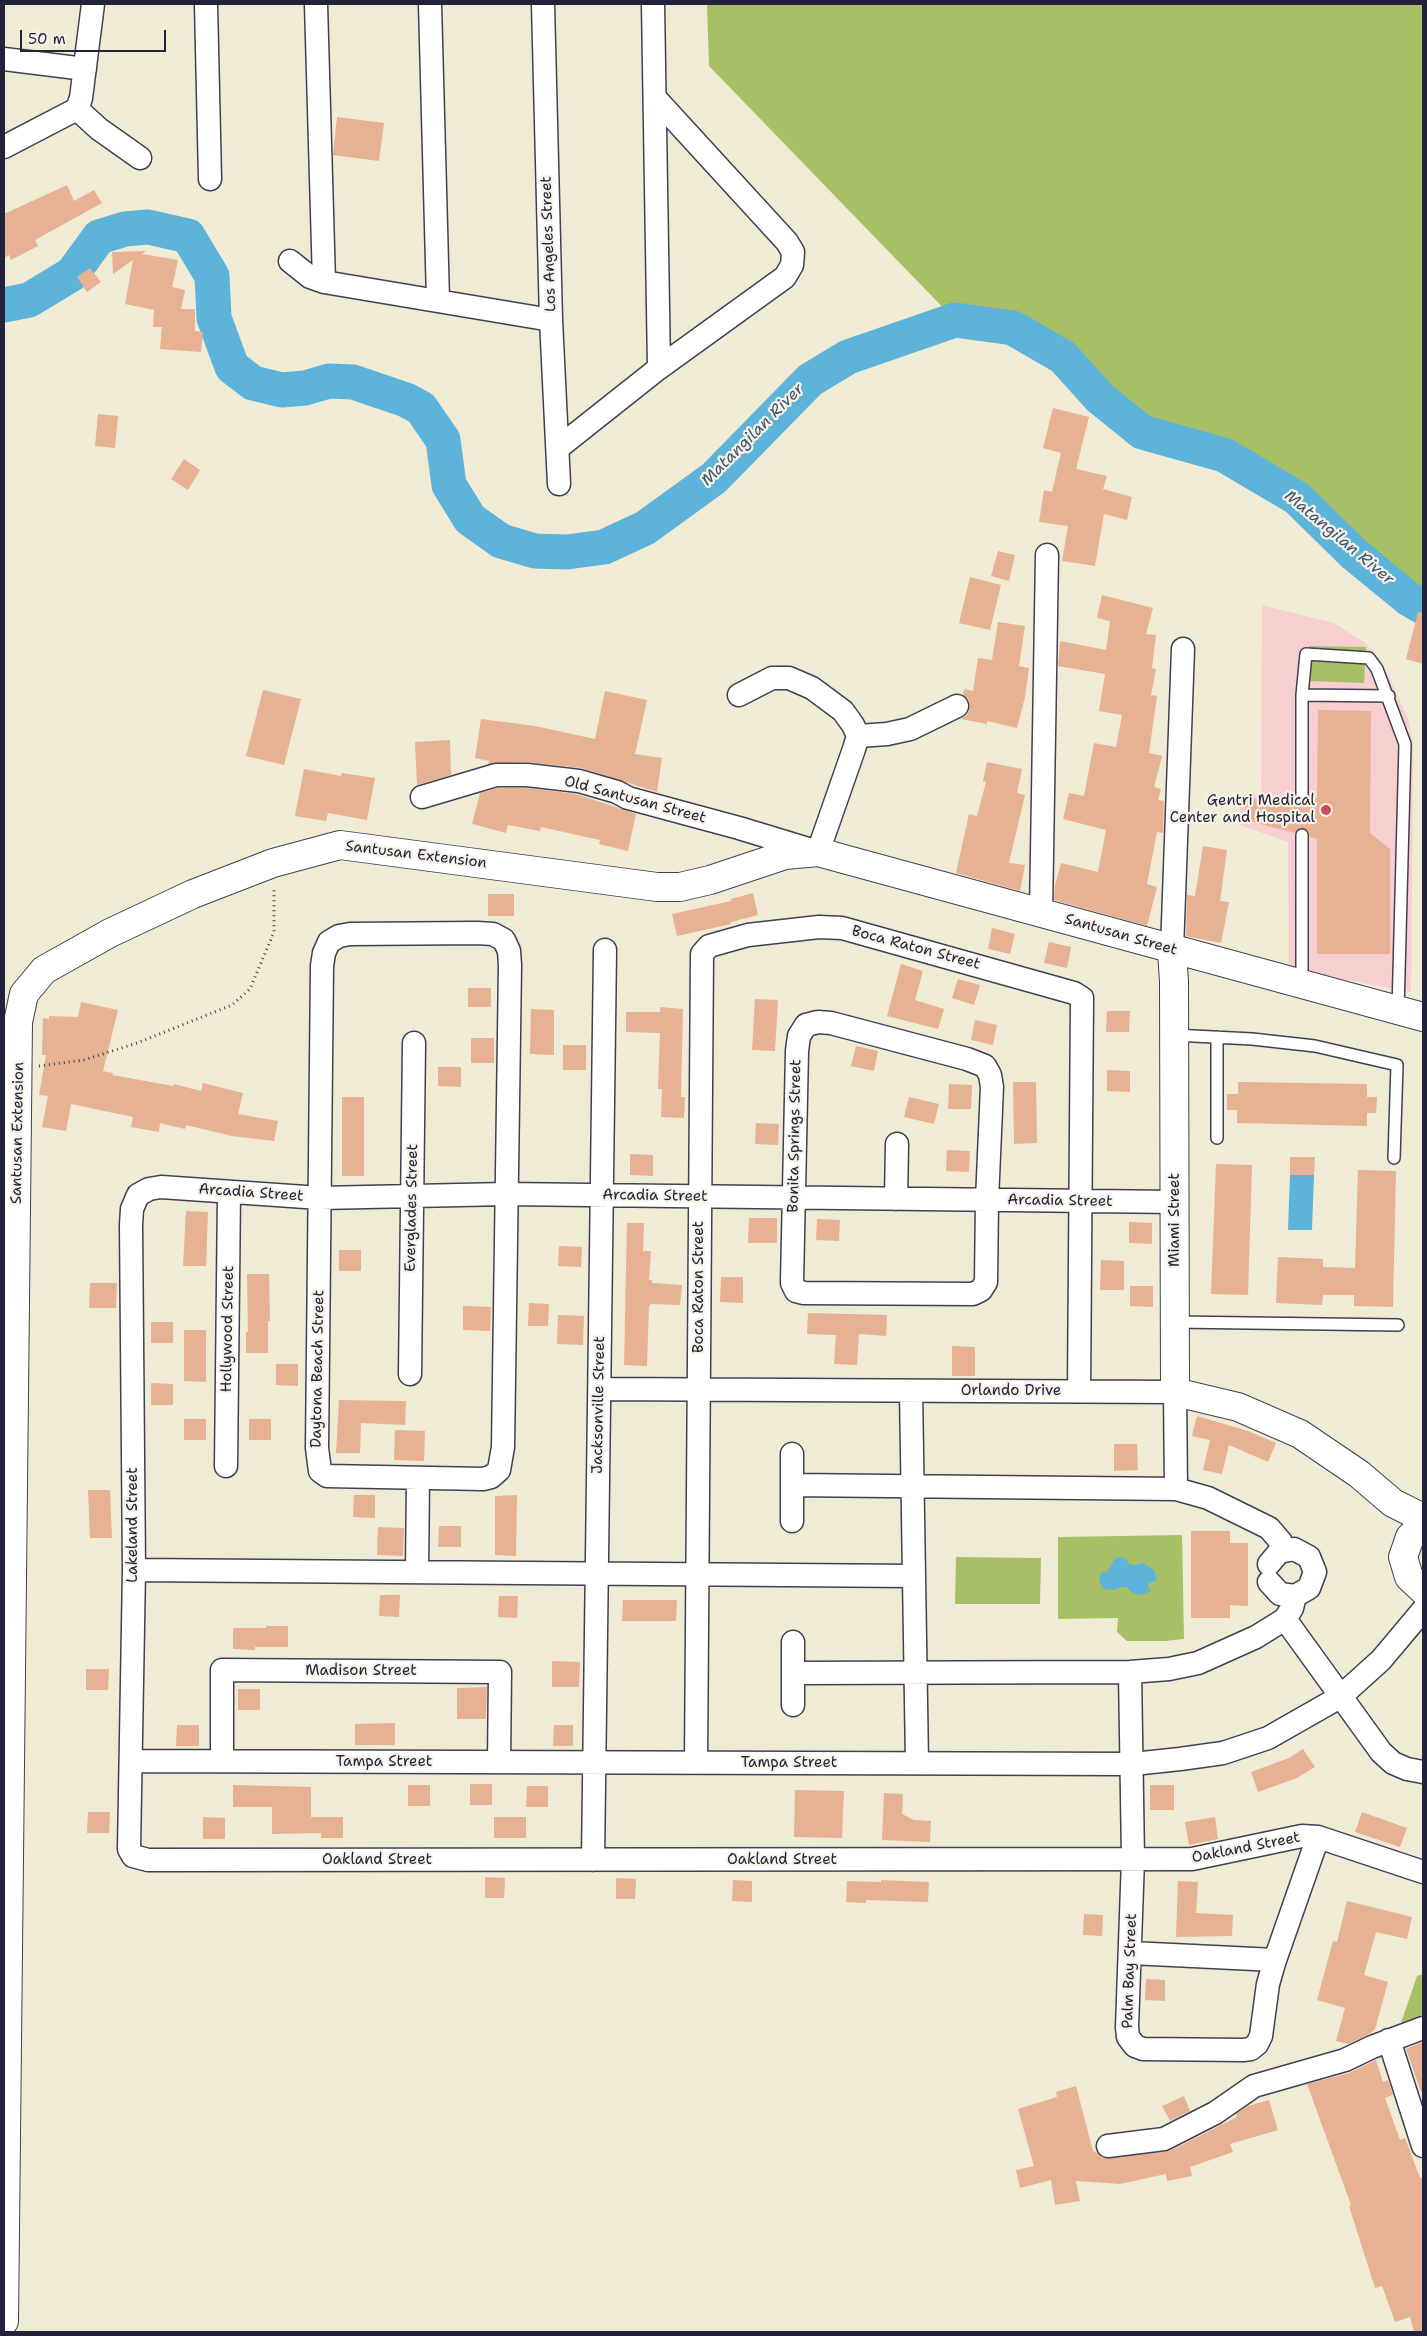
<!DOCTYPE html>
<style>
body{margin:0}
#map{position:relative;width:1427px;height:2336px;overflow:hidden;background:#f0ebd5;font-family:"Shantell Sans",sans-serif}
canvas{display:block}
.frame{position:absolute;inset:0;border:5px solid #22223b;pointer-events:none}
.scale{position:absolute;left:20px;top:30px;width:146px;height:22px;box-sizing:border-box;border:2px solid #22223b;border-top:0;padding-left:6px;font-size:15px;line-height:18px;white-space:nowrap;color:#22223b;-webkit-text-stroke:4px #f7f3e8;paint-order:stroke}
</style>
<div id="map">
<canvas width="1427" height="2336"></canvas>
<div class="frame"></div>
<div class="scale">50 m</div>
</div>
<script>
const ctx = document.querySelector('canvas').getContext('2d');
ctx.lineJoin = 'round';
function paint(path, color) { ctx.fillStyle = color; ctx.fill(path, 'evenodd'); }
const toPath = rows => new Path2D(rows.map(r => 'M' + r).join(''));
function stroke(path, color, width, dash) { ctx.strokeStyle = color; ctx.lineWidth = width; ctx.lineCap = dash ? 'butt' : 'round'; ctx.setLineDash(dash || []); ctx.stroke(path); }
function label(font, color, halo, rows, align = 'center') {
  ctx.font = font + ' "Shantell Sans",sans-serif'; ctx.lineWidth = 4.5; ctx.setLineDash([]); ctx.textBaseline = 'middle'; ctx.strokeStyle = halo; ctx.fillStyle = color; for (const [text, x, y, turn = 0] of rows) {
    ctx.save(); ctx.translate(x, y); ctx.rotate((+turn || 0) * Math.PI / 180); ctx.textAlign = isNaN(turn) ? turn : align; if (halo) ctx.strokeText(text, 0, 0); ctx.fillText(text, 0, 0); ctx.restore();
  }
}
paint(toPath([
 [1262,605,1334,623,1364,642,1381,660,1409,721,1413,747,1411,992,1289,969,1288,842,1240,825,1240,795,1261,795]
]), '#f7cfd0');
paint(toPath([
 [707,4,1423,4,1423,608,1409,599,1297,498,1224,455,1142,432,1063,357,1013,328,955,320,709,66],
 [1309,646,1366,647,1364,683,1308,681],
 [1182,1535,1184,1639,1165,1641,1127,1641,1117,1632,1118,1618,1058,1619,1058,1537],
 [956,1557,1041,1558,1040,1604,955,1604],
 [1423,1974,1423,2015,1401,2023,1417,1976]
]), '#a7c066');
paint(toPath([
 [1290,1175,1314,1175,1312,1230,1288,1230],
 [1121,1557,1126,1559,1129,1564,1133,1565,1143,1563,1154,1570,1157,1580,1149,1583,1148,1587,1151,1591,1141,1595,1133,1593,1127,1587,1121,1587,1113,1590,1104,1589,1099,1582,1101,1572,1107,1572,1115,1558]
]), '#5db3d9');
stroke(toPath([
 [4,305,29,300,72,274,99,237,125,229,148,227,188,236,212,276,214,318,232,367,253,383,282,390,305,388,329,381,353,382,406,400,421,408,443,440,449,485,470,519,501,541,535,551,567,552,604,547,645,528,714,478,810,380,848,357,955,320,1013,328,1063,357,1100,398,1142,432,1224,455,1297,498,1354,554,1409,599,1423,607]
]), '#5db3d9', 35);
paint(toPath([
 [337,117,384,123,379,161,333,155],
 [67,185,74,201,94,190,102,203,35,240,38,246,11,260,9,255,4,258,4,214],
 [146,251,142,254,178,260,172,287,185,290,181,309,195,309,195,331,203,332,201,352,160,349,162,327,153,327,154,310,125,304,133,260,113,274,112,252],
 [90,268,101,282,87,292,77,277],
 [1053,408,1089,417,1076,469,1107,476,1103,489,1132,497,1127,520,1104,514,1095,566,1062,561,1068,526,1039,522,1044,490,1052,492,1061,453,1043,448],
 [98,414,118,416,115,448,95,446],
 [184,459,200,470,188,490,171,479],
 [998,551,1015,555,1009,581,991,576],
 [970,577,1001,585,990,630,959,623],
 [1102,595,1153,608,1146,634,1156,635,1152,668,1156,669,1151,695,1157,696,1149,753,1162,756,1154,787,1161,789,1158,800,1164,801,1163,833,1157,832,1147,884,1157,887,1147,926,1054,900,1055,886,1061,863,1098,872,1106,830,1063,819,1069,793,1084,796,1094,743,1116,747,1122,715,1099,711,1105,674,1058,666,1060,641,1106,650,1110,621,1097,618],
 [1418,612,1423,613,1423,664,1406,659],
 [998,622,1025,626,1019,666,1029,668,1025,697,1017,728,987,721,987,724,961,719,968,714,970,707,969,700,963,695,964,689,973,691,978,658,992,660],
 [263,690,301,699,284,765,246,756],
 [605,691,647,700,635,754,662,758,657,792,581,768,527,762,488,764,489,761,475,758,481,719,535,726,595,739],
 [1318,710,1371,711,1370,833,1390,849,1390,954,1317,954,1317,839,1310,837,1308,831,1302,828,1298,829,1295,833,1245,820,1245,799,1295,798,1298,804,1302,805,1308,802,1309,798,1317,798],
 [450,740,451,775,417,785,415,742],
 [987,762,1022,769,1017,793,1025,795,1009,863,1025,865,1020,891,956,873,969,814,977,816,986,782,983,781],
 [304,769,341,776,342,773,375,778,367,820,328,813,326,821,295,816],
 [498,788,526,788,576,794,636,814,628,851,599,844,600,840,541,827,540,831,508,825,506,833,472,824,480,793],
 [1203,846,1227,850,1220,901,1229,902,1221,943,1186,936,1187,895,1195,896],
 [753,893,758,915,731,922,731,924,677,936,672,914,731,901,731,899],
 [488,894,514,894,514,916,488,916],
 [992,928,1015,934,1010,954,988,949],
 [1049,942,1071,947,1067,968,1044,963],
 [901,964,923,971,915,1000,944,1009,938,1029,887,1016],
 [958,979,980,985,974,1005,952,998],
 [468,988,491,988,491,1007,468,1007],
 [755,999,778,1000,775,1051,752,1050],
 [81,1002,118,1010,103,1071,113,1073,112,1075,173,1086,174,1084,201,1091,203,1083,243,1093,238,1114,278,1121,274,1141,232,1136,186,1125,185,1129,160,1123,159,1132,131,1127,133,1117,71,1104,66,1131,42,1127,48,1096,39,1095,46,1055,42,1055,43,1018,49,1019,49,1016,78,1017],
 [660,1007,683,1009,681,1097,685,1097,684,1118,661,1117,662,1089,658,1089,660,1033,626,1032,626,1012,660,1012],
 [531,1009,554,1010,554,1055,530,1054],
 [1107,1011,1130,1011,1129,1032,1106,1032],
 [975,1020,997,1025,993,1045,971,1040],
 [471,1038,494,1038,494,1063,471,1063],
 [563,1045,586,1045,586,1070,563,1070],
 [856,1046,878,1051,874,1071,851,1066],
 [438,1067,461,1067,461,1087,438,1086],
 [1107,1070,1130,1071,1130,1092,1107,1091],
 [1013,1082,1036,1082,1037,1143,1014,1144],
 [1238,1082,1367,1084,1367,1097,1377,1097,1376,1113,1367,1113,1367,1126,1237,1123,1237,1110,1227,1110,1227,1094,1238,1094],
 [949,1084,972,1085,971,1109,948,1109],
 [342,1097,364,1097,364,1176,342,1176],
 [909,1097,939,1104,934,1124,904,1117],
 [756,1123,779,1124,778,1145,755,1144],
 [947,1150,970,1151,969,1172,946,1171],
 [630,1154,653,1155,653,1176,630,1175],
 [1290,1157,1315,1157,1314,1175,1290,1175],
 [1216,1164,1252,1165,1248,1295,1211,1294],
 [1358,1170,1396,1171,1393,1307,1354,1306,1354,1295,1323,1295,1322,1305,1276,1303,1278,1257,1323,1259,1323,1267,1355,1268],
 [186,1211,208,1212,206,1266,183,1266],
 [749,1218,777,1218,777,1243,748,1243],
 [817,1219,840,1220,839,1241,816,1240],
 [1129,1222,1152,1223,1152,1244,1129,1243],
 [627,1223,644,1223,643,1251,651,1251,649,1280,652,1280,652,1283,682,1285,680,1305,651,1304,649,1306,647,1366,624,1365],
 [559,1246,582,1247,581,1267,558,1266],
 [339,1250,361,1250,361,1271,339,1271],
 [1101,1260,1124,1261,1124,1290,1100,1290],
 [247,1274,269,1274,270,1321,268,1321,268,1353,246,1353,246,1332,248,1332],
 [721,1277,743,1277,743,1303,720,1302],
 [90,1283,117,1283,116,1308,89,1308],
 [1130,1286,1153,1286,1153,1307,1130,1306],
 [529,1303,549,1304,548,1326,528,1326],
 [463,1306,491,1307,490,1331,463,1330],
 [808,1313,887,1315,886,1336,859,1334,857,1365,834,1364,836,1335,807,1334],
 [558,1315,584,1316,583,1345,557,1344],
 [151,1322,173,1322,173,1343,151,1343],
 [184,1330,206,1330,206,1382,184,1381],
 [952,1346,975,1347,975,1376,952,1376],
 [276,1364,298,1364,298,1386,276,1385],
 [151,1383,173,1384,173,1405,151,1405],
 [339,1400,406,1401,405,1425,361,1423,360,1453,336,1453],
 [1197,1416,1248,1431,1276,1443,1268,1462,1229,1445,1222,1474,1203,1470,1210,1440,1192,1436],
 [184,1419,206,1419,206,1440,184,1440],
 [249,1419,271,1419,271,1440,249,1440],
 [395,1430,425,1431,424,1461,394,1460],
 [1114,1444,1137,1444,1138,1470,1114,1471],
 [88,1490,110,1490,112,1538,90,1538],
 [354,1495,375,1495,375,1518,353,1517],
 [517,1495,516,1556,495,1555,495,1496],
 [439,1526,461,1526,461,1547,438,1547],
 [378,1527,404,1528,403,1556,377,1555],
 [1191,1531,1230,1531,1230,1543,1248,1543,1248,1606,1230,1605,1230,1618,1191,1618],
 [380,1595,400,1595,399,1617,379,1616],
 [499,1596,518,1596,517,1618,498,1617],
 [623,1600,677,1600,676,1621,622,1621],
 [266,1626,288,1626,288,1647,255,1647,255,1650,233,1649,233,1628,266,1628],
 [552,1661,580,1662,579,1687,552,1687],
 [86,1669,109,1669,108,1690,86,1690],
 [487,1687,486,1719,457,1719,457,1688],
 [238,1689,260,1689,260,1710,238,1710],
 [395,1723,395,1745,355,1745,355,1724],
 [177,1725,199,1725,199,1746,176,1746],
 [554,1725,573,1725,573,1746,553,1746],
 [1303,1749,1315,1767,1297,1778,1258,1792,1251,1772,1289,1758],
 [470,1784,492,1784,492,1805,470,1805],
 [233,1785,311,1787,311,1817,343,1817,343,1838,321,1838,321,1833,272,1834,272,1807,233,1807],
 [408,1785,430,1785,430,1806,408,1806],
 [1150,1785,1174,1785,1174,1810,1150,1810],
 [527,1786,548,1786,548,1807,526,1807],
 [795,1790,844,1791,842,1838,794,1837],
 [884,1793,903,1794,902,1814,914,1820,931,1821,930,1842,882,1840],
 [88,1812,110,1812,109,1833,87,1833],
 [1362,1812,1407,1828,1400,1847,1355,1832],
 [203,1817,225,1818,225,1839,203,1839],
 [494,1817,526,1817,526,1838,494,1838],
 [1215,1817,1218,1839,1189,1845,1185,1822],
 [485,1877,505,1878,504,1898,485,1898],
 [616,1878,636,1879,635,1899,616,1899],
 [733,1880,752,1881,752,1902,732,1901],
 [881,1880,929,1882,928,1902,866,1900,866,1903,846,1902,847,1881,881,1882],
 [1178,1881,1198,1882,1196,1913,1233,1915,1232,1936,1176,1937],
 [1347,1901,1412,1917,1407,1939,1376,1932,1364,1975,1388,1982,1375,2029,1371,2033,1348,2044,1336,2041,1345,2008,1317,2000,1333,1941,1337,1942],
 [1084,1914,1103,1915,1102,1936,1083,1935],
 [1146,1979,1165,1980,1165,2001,1145,2000],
 [1423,2042,1423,2092,1421,2092,1406,2049],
 [1376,2060,1383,2082,1388,2080,1393,2095,1385,2098,1400,2140,1405,2138,1420,2178,1423,2177,1423,2332,1414,2332,1410,2317,1395,2322,1382,2286,1375,2288,1349,2206,1351,2205,1307,2084,1349,2073],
 [1076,2086,1093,2151,1096,2152,1103,2158,1170,2151,1237,2117,1236,2114,1248,2106,1269,2100,1278,2130,1230,2144,1233,2152,1190,2167,1192,2176,1167,2181,1166,2174,1120,2184,1076,2181,1080,2201,1055,2205,1051,2180,1020,2188,1016,2170,1034,2166,1018,2109,1057,2097,1056,2092],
 [1184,2096,1190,2111,1170,2121,1162,2106]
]), '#e7b193');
const lane = toPath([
 [1302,695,1389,696],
 [1302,798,1302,695,1306,654,1369,658,1377,669,1405,744,1398,1011],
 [1302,983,1302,835],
 [1174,1035,1252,1039,1315,1046,1397,1065,1394,1158],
 [1217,1138,1217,1037],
 [1175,1322,1398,1325]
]);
const street = toPath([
 [206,4,210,179],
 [316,4,324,282],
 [430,4,438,300],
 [543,4,551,320,559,484],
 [653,4,659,368],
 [4,59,85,69],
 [77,109,99,129,140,158],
 [4,147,77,109,81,98,93,4],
 [290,261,310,277,324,282,551,320],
 [558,448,659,368,785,277,792,265,793,252,787,242,656,99],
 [858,736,887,734,910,729,957,706],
 [422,797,496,775,527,775,579,781,617,792,628,798,739,828,818,852,854,749,858,736,853,725,843,711,812,688,789,678,772,678,739,695],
 [1041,913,1047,555],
 [477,933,493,934,504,940,509,951,510,965,503,1447,499,1470,491,1477,483,1479,327,1476,320,1471,317,1448,322,966,324,953,329,942,339,936,350,934,477,933],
 [1172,950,1183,649],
 [818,1022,831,1023,967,1059,985,1066,990,1075,992,1087,987,1200,986,1282,981,1290,973,1294,804,1293,796,1291,792,1283,797,1051,799,1036,806,1025,818,1022],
 [896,1199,897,1144],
 [1175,1202,506,1194,320,1198,161,1187,149,1189,138,1195,132,1209,131,1225,134,1570,129,1849,133,1856,148,1860,1192,1859,1302,1836,1318,1837,1423,1872],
 [410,1374,414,1043],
 [600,1389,1175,1392,1176,1489],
 [911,1391,917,1763],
 [792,1454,792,1521],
 [226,1466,229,1192],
 [792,1485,1176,1489,1208,1498,1269,1528,1281,1542,1284,1550],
 [134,1570,914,1576],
 [417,1572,418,1479],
 [1269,1582,1280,1594,1295,1596,1309,1588,1315,1572,1309,1557,1294,1549,1279,1552,1269,1564],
 [1285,1619,1381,1752,1393,1763,1407,1769,1423,1772],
 [793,1642,793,1705],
 [1130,1672,1133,1859,1127,2027,1128,2037,1135,2046,1143,2049,1243,2050,1251,2049,1257,2044,1261,2036,1268,1984,1275,1960,1318,1837],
 [793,1673,1130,1672,1169,1669,1198,1663,1256,1637,1285,1619,1292,1608,1295,1596],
 [132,1761,1133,1764,1180,1759,1223,1753,1268,1738,1340,1697,1381,1660,1423,1610],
 [222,1761,222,1670,500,1672,499,1762],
 [696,1762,702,954,709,946,748,935,819,927,842,928,1074,993,1082,998,1079,1391],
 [593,1860,605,950],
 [1131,1953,1275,1960],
 [1389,2040,1423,2146],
 [1108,2146,1164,2139,1215,2113,1254,2086,1345,2060,1372,2047,1423,2028]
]);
const secondary = toPath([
 [1172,950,1174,982,1175,1392,1238,1407,1300,1434,1359,1474,1393,1503,1423,1518],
 [1423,1525,1410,1537,1403,1557,1409,1577,1423,1590],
 [4,2321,18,1022,24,994,44,970,110,933,193,894,273,863,340,845,657,887,680,887,710,880,785,855,818,852,1423,1017]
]);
stroke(lane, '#414052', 14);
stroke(street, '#414052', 25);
stroke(secondary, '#414052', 30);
stroke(toPath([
 [39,1066,84,1060,137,1043,232,1005,250,989,274,932,274,888]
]), '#414052', 3, [1, 4]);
stroke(lane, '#fff', 11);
stroke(street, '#fff', 22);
stroke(secondary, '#fff', 28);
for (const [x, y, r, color] of [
 [1326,810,6,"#d1495b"]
]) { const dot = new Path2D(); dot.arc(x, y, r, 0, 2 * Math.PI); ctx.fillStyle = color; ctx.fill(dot); stroke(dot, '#f7f3e8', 2); }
label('15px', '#22223b', '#f7f3e8', [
 ["Los Angeles Street",549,244,-92],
 ["Old Santusan Street",635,800,15],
 ["Santusan Extension",416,855,7],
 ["Santusan Street",1121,935,16],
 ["Boca Raton Street",916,948,15],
 ["Santusan Extension",18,1133,-89],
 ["Bonita Springs Street",795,1136,-89],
 ["Arcadia Street",251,1193,4],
 ["Arcadia Street",655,1196,1],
 ["Arcadia Street",1060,1201,1],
 ["Everglades Street",412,1208,-89],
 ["Miami Street",1175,1220,-90],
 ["Boca Raton Street",699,1287,-90],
 ["Hollywood Street",228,1329,-89],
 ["Daytona Beach Street",318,1369,-89],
 ["Orlando Drive",1011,1391],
 ["Jacksonville Street",599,1405,-89],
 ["Lakeland Street",133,1525,-90],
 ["Madison Street",361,1671],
 ["Tampa Street",384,1762],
 ["Tampa Street",789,1763],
 ["Oakland Street",1246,1848,-11],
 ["Oakland Street",377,1860],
 ["Oakland Street",782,1860],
 ["Palm Bay Street",1130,1971,-88]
]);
label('15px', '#22223b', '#f7f3e8', [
 ["Gentri Medical",1315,801],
 ["Center and Hospital",1315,818]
], 'right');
label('italic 16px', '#375572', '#f7f3e8', [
 ["Matangilan River",753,435,-45],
 ["Matangilan River",1339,538,40]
]);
</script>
